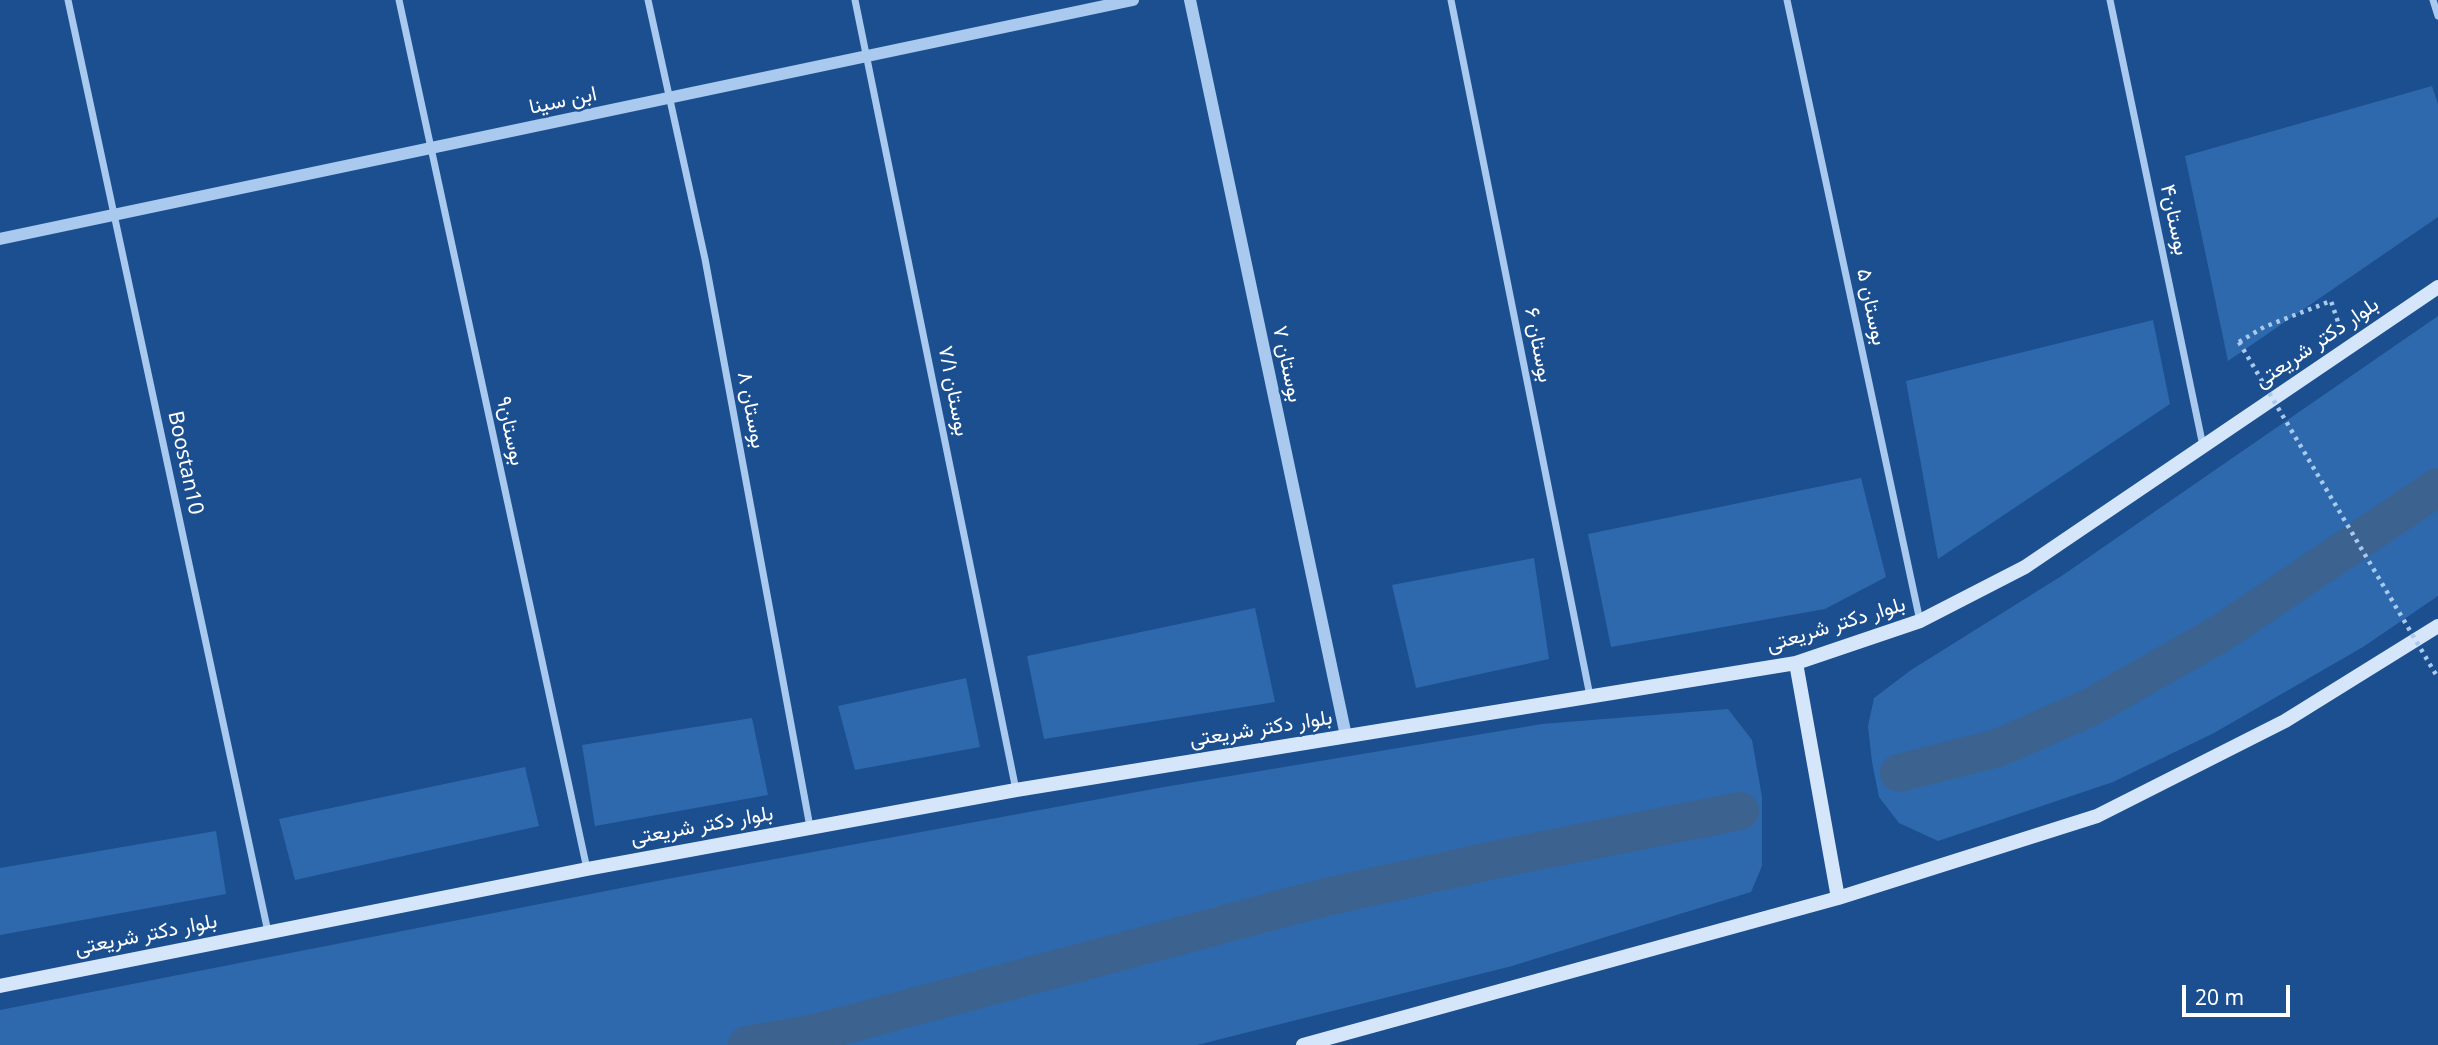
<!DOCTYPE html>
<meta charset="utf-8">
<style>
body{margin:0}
#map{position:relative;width:2438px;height:1045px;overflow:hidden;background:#1b4f8f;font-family:"Noto Sans",sans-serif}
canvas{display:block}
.scale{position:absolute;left:2182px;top:985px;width:108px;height:32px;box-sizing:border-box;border:4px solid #fff;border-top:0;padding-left:9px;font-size:21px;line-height:24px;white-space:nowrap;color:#fff;-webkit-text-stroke:5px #1b4f8f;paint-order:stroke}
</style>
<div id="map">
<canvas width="2438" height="1045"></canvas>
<div class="scale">20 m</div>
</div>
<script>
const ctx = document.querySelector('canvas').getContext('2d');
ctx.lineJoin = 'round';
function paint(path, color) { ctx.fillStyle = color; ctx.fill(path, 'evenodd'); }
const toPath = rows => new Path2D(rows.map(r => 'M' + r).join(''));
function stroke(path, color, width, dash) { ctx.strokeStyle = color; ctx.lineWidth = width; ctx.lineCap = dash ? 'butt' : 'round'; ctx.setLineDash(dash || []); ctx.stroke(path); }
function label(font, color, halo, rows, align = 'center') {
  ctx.font = font + ' "Noto Sans",Vazirmatn,sans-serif'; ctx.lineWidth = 5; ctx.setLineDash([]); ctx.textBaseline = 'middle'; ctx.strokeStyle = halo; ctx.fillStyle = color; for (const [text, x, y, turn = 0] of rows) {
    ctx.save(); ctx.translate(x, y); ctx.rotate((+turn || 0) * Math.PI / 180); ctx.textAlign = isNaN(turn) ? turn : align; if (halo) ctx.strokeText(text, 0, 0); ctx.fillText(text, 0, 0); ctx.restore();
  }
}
paint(toPath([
 [2432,86,2438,104,2438,217,2228,361,2185,156],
 [2438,316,2438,596,2363,647,2214,733,2113,782,1938,841,1899,823,1879,797,1872,762,1868,726,1874,698,1911,670,2063,575],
 [2153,320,2170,404,1938,559,1906,381],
 [1861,478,1886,577,1825,609,1611,647,1588,534],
 [1534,558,1549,659,1416,688,1392,585],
 [1255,608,1275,702,1044,739,1027,656],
 [966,678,980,747,855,770,838,706],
 [1728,709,1752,740,1762,797,1762,866,1751,892,1512,966,1197,1045,0,1045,0,1010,667,879,1164,787,1542,724],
 [752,718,768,795,595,826,582,745],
 [525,767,539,826,295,880,279,819],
 [216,831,226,894,0,935,0,868]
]), '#2e69ad');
stroke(toPath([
 [1899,773,1998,748,2091,707,2221,633,2438,487],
 [747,1045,815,1033,1326,897,1503,858,1740,811]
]), '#3c6290', 38);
stroke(toPath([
 [2239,342,2264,327,2331,301,2339,325]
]), '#a9c9ee', 4.5, [3.5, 5]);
stroke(toPath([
 [68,0,268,932],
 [399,0,587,869],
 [648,0,705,259,810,827],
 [855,0,1016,790],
 [1451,0,1590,696],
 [1787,0,1920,621],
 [2110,0,2203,446],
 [2433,0,2438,16]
]), '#a9c9ee', 7);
stroke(toPath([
 [1190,0,1346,736],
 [0,239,1133,0]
]), '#a9c9ee', 12);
stroke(toPath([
 [1796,663,1838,898],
 [0,986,587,869,1016,790,1796,663,1920,621,2025,567,2438,287],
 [1303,1045,1838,898,2097,816,2285,721,2438,626]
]), '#d6e6fa', 14);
stroke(toPath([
 [2239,342,2438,678]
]), '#a9c9ee', 4.5, [3.5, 5]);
label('21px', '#fff', '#1b4f8f', [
 ["ابن سینا",563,101,-12],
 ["بوستان۴",2174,220,78],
 ["بوستان ۵",1871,307,78],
 ["بلوار دکتر شریعتی",2317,343,-34],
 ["بوستان ۶",1538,345,79],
 ["بوستان ۷",1287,364,78],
 ["بوستان ۷/۱",953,391,79],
 ["بوستان ۸",751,410,79],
 ["بوستان۹",510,431,78],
 ["Boostan10",185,463,78],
 ["بلوار دکتر شریعتی",1836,625,-17],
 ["بلوار دکتر شریعتی",1261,729,-9],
 ["بلوار دکتر شریعتی",702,826,-10],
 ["بلوار دکتر شریعتی",146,935,-11]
]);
</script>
